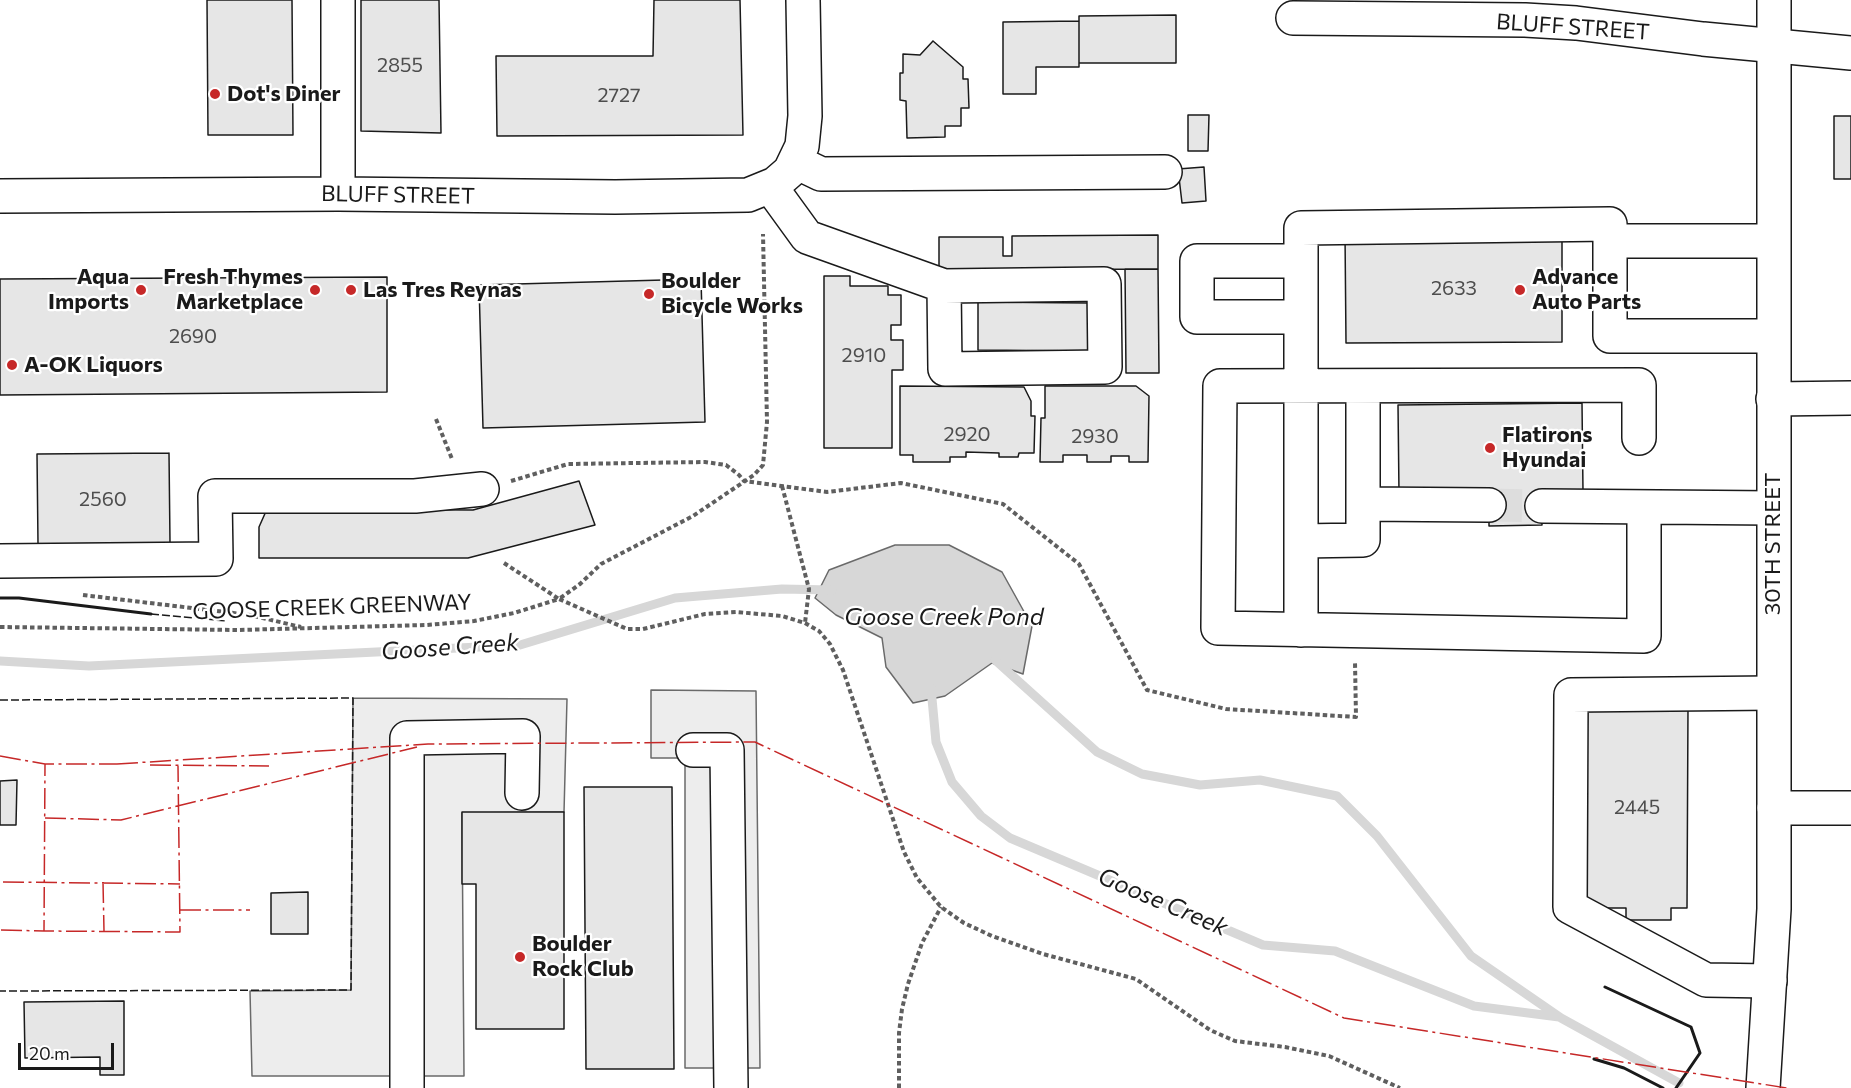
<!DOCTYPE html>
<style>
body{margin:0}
#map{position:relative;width:1851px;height:1088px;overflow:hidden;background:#fff;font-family:Commissioner,sans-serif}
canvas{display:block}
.scale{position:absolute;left:18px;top:1043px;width:96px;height:27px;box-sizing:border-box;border:3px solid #1a1a1a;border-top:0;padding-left:8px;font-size:18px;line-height:21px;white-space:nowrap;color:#1a1a1a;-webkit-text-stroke:4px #fff;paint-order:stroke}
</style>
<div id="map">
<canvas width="1851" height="1088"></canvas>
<div class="scale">20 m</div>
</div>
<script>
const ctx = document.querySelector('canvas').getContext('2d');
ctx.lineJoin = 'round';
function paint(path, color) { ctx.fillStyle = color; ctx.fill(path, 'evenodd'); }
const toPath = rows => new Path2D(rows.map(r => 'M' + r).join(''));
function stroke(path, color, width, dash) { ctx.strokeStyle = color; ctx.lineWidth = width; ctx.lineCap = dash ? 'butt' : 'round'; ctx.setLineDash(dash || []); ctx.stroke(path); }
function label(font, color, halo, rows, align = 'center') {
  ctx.font = font + ' Commissioner,sans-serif'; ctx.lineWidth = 4.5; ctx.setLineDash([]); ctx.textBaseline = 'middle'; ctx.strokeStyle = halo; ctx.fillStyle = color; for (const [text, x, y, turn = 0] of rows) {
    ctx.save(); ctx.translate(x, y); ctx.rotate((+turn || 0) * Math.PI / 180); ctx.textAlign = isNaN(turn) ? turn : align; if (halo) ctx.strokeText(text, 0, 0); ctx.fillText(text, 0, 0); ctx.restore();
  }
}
const built = toPath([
 [651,690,756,691,760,1068,685,1068,685,758,651,758,651,690],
 [353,698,567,699,564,812,462,813,464,1076,252,1076,250,991,351,990,353,698]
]);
paint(built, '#ededed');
stroke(built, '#6a6a6a', 1.5);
const water = toPath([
 [895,545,949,545,1002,572,1032,626,1023,674,992,663,945,696,913,703,886,667,882,638,836,615,815,598,829,570,895,545]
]);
paint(water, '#d7d7d7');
stroke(water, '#6a6a6a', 1.5);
stroke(toPath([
 [995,660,1097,752,1142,774,1200,785,1260,780,1337,796,1377,836,1471,956,1561,1018,1679,1083],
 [0,661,89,666,520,645,675,598,782,589,832,590],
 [931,688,936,742,952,782,981,816,1010,838,1263,945,1335,951,1474,1006,1559,1017]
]), '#d7d7d7', 9);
const building = toPath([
 [207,0,292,0,293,135,208,135,207,0],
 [361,0,439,0,441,133,361,131,361,0],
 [654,0,740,0,743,135,497,136,496,56,653,56,654,0],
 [1176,15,1176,63,1079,63,1079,16,1176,15],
 [1079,21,1079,67,1036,67,1036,94,1003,94,1003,22,1079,21],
 [933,41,963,67,963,79,968,79,969,108,961,108,961,126,945,126,945,137,907,138,906,101,900,100,900,73,903,73,903,54,920,55,933,41],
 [1188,115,1209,115,1208,151,1188,151,1188,115],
 [1834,116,1851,116,1851,179,1834,179,1834,116],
 [1204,167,1206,201,1182,203,1178,169,1204,167],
 [1345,234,1562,234,1562,342,1346,343,1345,234],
 [1158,235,1158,269,939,270,939,237,1003,237,1003,256,1012,256,1012,236,1158,235],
 [1125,269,1158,269,1159,373,1126,373,1125,269],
 [824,276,850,276,850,286,888,286,888,295,901,295,901,325,891,325,891,340,903,340,903,370,892,370,892,448,824,448,824,276],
 [387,277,387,392,0,395,0,279,387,277],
 [701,279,705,422,483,428,479,285,701,279],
 [978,302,1088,303,1088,351,978,350,978,302],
 [900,386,1024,387,1031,401,1031,416,1035,416,1034,453,1019,453,1018,457,999,457,999,453,966,452,966,457,950,457,950,462,913,462,913,455,900,455,900,386],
 [1045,386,1136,386,1149,396,1148,462,1129,462,1129,456,1111,456,1111,462,1087,462,1087,455,1063,455,1063,462,1040,462,1041,418,1045,418,1045,386],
 [1582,403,1583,492,1541,492,1542,525,1489,526,1489,493,1399,494,1398,405,1582,403],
 [169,453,170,543,38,544,37,454,169,453],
 [579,481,595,525,468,558,259,558,259,527,267,509,473,510,579,481],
 [1586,707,1688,707,1687,908,1671,908,1671,920,1626,920,1626,908,1585,908,1586,707],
 [17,780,16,825,0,825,0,781,17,780],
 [584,787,672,787,674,1069,586,1069,584,787],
 [462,812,564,812,564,1029,476,1029,476,884,462,884,462,812],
 [308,892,308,934,271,934,271,893,308,892],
 [124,1001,124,1075,100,1075,100,1057,25,1058,24,1002,124,1001]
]);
paint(building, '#e6e6e6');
stroke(building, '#1a1a1a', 1.5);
stroke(toPath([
 [1489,505,1542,506]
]), '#ddd', 33, [33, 16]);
const minor = toPath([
 [338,0,338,194],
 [1293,18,1525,20,1576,23,1703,39,1851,53],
 [796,162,821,174,1165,172],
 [770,186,807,237,944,286,1104,284,1105,367,945,369,944,286],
 [0,196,338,194,615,197,748,195,775,184,790,171,802,146,805,116,803,0],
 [1610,241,1773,241],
 [1301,261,1197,261,1197,317,1301,317],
 [1773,399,1851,398],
 [1639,438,1639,385,1220,386,1218,628,1644,636,1644,507],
 [1363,504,1489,505],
 [1542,506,1773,508],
 [1301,541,1301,228,1610,224,1610,336,1773,336],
 [0,561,216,559,215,496,415,496,482,489],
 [1301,630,1301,541,1363,540,1363,386],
 [693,750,727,750,731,1088],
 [1774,808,1851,808],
 [1770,981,1706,980,1570,907,1571,695,1773,693],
 [407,1088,407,738,523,736,522,793]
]);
const major = toPath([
 [1763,1088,1774,909,1774,0]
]);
stroke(minor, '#1a1a1a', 36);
stroke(major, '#1a1a1a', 36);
stroke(toPath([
 [436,419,452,459],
 [511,481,568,464,705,462,726,465,739,475,744,481,827,492,901,483,1003,504,1079,564,1147,690,1226,709,1356,717,1355,662],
 [782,486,809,589,805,623],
 [504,563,559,599,580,584,601,564,693,516,754,475,763,465,767,422,763,234],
 [83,595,250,615,301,627],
 [0,627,239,630,426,625,474,621,514,613,559,599,627,629,643,629,705,614,736,612,782,616,805,623,819,631,830,644,843,670,904,852,917,878,941,907,964,923,992,936,1043,954,1136,979,1210,1030,1235,1041,1285,1047,1329,1056,1400,1088],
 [899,1088,899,1033,902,1009,908,984,922,943,941,907]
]), '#5f5f5f', 4, [4.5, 3]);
stroke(minor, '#fff', 33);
stroke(major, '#fff', 33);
stroke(toPath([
 [151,614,226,621],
 [0,700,353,698,351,990,0,991]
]), '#1a1a1a', 1.5, [8, 3]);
stroke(toPath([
 [0,598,19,598,151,614],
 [1605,987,1691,1027,1700,1053,1676,1088],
 [1594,1059,1624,1068,1663,1088]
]), '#1a1a1a', 3);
stroke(toPath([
 [0,756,45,764],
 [117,764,428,744,755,742,1344,1018,1787,1088],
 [120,764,45,764,44,931,180,932,178,766],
 [150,765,269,766],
 [45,818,121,820,417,747],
 [3,882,180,884],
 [103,882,104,931],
 [180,910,250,910],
 [1,930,44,931]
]), '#c62828', 1.5, [21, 4.5, 3, 4.5]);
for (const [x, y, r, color] of [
 [215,94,6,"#c62828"],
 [141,290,6,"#c62828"],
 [315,290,6,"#c62828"],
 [351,290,6,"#c62828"],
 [1520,290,6,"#c62828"],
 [649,294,6,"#c62828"],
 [12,365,6,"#c62828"],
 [1490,448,6,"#c62828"],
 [520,957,6,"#c62828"]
]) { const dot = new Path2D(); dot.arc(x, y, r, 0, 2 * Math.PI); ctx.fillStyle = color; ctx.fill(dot); stroke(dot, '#fff', 2); }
label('20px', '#4d4d4d', null, [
 ["2855",400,65],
 ["2727",619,95],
 ["2633",1454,288],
 ["2690",193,336],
 ["2910",864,355],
 ["2920",967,434],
 ["2930",1095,436],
 ["2560",103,499],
 ["2445",1637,807]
]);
label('22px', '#1a1a1a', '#fff', [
 ["BLUFF STREET",1573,27,4],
 ["BLUFF STREET",398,195,1],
 ["30TH STREET",1773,544,-90],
 ["GOOSE CREEK GREENWAY",332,607,-2]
]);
label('bold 22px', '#1a1a1a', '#fff', [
 ["Dot's Diner",227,94],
 ["Aqua",129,277,"right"],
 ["Imports",129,302,"right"],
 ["Fresh Thymes",303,277,"right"],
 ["Marketplace",303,302,"right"],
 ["Advance",1532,277],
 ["Auto Parts",1532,302],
 ["Boulder",661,281],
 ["Bicycle Works",661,306],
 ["Las Tres Reynas",363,290],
 ["A-OK Liquors",24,365],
 ["Flatirons",1502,435],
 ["Hyundai",1502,460],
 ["Boulder",532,944],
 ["Rock Club",532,969]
], 'left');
label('italic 24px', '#1a1a1a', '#fff', [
 ["Goose Creek Pond",944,617],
 ["Goose Creek",450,647,-4],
 ["Goose Creek",1163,902,23]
]);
</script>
